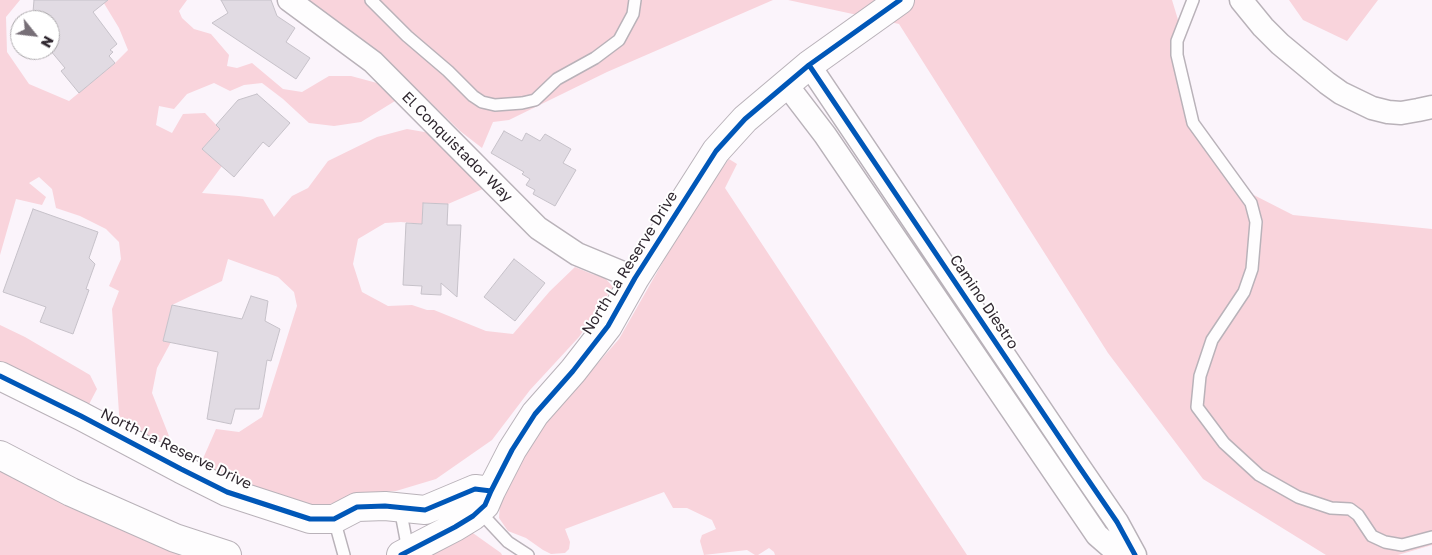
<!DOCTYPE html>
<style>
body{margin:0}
#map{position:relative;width:1432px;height:555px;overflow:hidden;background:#fbf4fb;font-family:"Golos Text",sans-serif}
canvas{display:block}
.north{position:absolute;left:10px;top:10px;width:50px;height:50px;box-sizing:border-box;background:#fff;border:1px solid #aca9ac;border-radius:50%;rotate:119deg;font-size:14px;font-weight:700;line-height:20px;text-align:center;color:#302830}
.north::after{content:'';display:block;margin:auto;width:18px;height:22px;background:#776f77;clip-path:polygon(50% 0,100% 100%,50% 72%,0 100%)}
</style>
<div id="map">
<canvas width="1432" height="555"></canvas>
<div class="north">N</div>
</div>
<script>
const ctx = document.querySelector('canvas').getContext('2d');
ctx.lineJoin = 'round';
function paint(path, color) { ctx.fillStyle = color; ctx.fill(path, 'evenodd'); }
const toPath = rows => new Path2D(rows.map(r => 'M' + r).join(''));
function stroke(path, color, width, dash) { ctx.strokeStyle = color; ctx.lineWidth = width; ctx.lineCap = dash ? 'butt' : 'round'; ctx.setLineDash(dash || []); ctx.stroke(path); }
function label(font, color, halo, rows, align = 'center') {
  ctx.font = font + ' "Golos Text",sans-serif'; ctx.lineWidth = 4; ctx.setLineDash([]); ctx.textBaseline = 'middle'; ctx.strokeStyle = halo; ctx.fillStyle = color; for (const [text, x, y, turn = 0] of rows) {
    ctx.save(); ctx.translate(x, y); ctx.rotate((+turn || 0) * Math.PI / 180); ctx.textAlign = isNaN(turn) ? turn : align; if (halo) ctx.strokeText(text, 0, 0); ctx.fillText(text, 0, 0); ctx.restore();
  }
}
paint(toPath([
 [0,0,20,0,6,17,7,52,29,84,69,101,115,63,128,50,119,28,102,0,187,0,179,11,182,18,194,29,211,34,229,55,227,66,237,68,252,63,283,89,302,92,329,76,351,76,377,83,395,101,361,122,334,126,309,123,283,99,262,83,244,85,230,91,214,83,187,94,174,109,159,106,156,125,172,133,183,114,205,113,220,129,202,149,222,166,202,193,239,196,263,199,274,217,292,196,308,188,328,161,377,137,407,129,430,133,485,188,448,204,423,203,422,224,401,222,385,223,358,239,353,264,362,292,388,306,412,305,427,310,434,310,486,331,513,334,550,291,575,267,592,274,605,278,613,287,579,337,530,390,492,440,436,479,396,491,356,493,335,503,313,507,198,470,216,429,239,432,262,417,297,306,294,292,278,277,228,259,222,281,172,305,163,341,171,342,157,368,152,393,169,436,161,445,120,428,112,309,119,291,109,286,121,259,119,242,106,229,80,216,56,208,52,189,39,177,29,183,46,197,42,205,16,199,0,255],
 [298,0,773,0,607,72,509,120,493,122,482,148,460,131,400,73],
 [788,0,1172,0,1179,23,1187,126,1244,190,1293,215,1432,229,1432,545,1398,555,1326,555,1203,479,1108,353,899,24],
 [1289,0,1378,0,1347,41,1303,20],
 [729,159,737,164,725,188,967,555,775,555,774,552,769,548,758,555,755,555,747,550,704,555,700,541,702,535,716,529,712,520,687,508,673,508,664,492,565,529,570,542,569,549,565,553,551,554,543,550,526,538,508,531,499,518,500,503,527,449,538,429,591,371,619,339,672,246,713,181],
 [0,325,25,337,90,375,97,389,86,410,0,368],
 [0,464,205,555,0,555],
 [470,531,501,553,502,555,417,555]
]), '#f9d4dc');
const building = toPath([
 [34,0,108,0,93,12,117,44,110,50,113,52,109,56,115,63,79,93,61,71,65,68,50,50,50,20,25,19,33,12,34,0],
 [221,0,271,0,277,16,295,28,286,42,310,58,296,79,212,23,228,13,221,0],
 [257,94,290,123,269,147,263,142,234,177,202,149,220,129,216,125,238,100,257,94],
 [504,131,522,141,526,133,540,141,545,134,571,149,563,163,576,170,555,206,533,194,535,190,526,185,530,179,522,174,524,172,491,153,504,131],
 [423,203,448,204,447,225,461,225,457,297,441,283,441,295,421,294,422,286,403,285,406,223,422,224,423,203],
 [33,209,98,232,89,258,95,264,86,289,89,290,73,334,40,322,46,307,3,292,33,209],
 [514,259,545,283,515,321,484,297,514,259],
 [251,296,268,301,265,321,280,329,271,361,267,360,259,409,235,409,231,424,207,419,218,352,163,341,172,305,242,319,251,296]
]);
paint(building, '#e1dbe3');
stroke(building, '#c6c1c9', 1);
const lane = toPath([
 [371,0,407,36,448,71,473,96,482,102,495,105,522,103,535,100,557,79,595,58,619,40,633,14,635,0],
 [1193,0,1177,41,1177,55,1193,123,1251,203,1256,222,1252,269,1244,292,1212,340,1200,376,1197,407,1224,443,1259,475,1298,497,1331,508,1350,509,1358,515,1372,536,1385,542,1402,545,1432,537],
 [400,508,408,550],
 [479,511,508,542,528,555],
 [334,519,344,555]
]);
const street = toPath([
 [289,0,373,62,538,228,577,254,635,278],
 [1241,0,1263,27,1280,44,1327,83,1341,93,1372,108,1388,112,1401,113,1418,110,1432,107],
 [809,65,1080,468,1117,522,1135,555],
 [786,84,825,135,1097,535,1120,555]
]);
const secondary = toPath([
 [0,376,81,416,181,469,227,492,310,519,334,519,357,507,385,506,425,510,475,489,491,491],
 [0,455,71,492,175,538,227,555],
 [401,555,455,527,473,516,485,505,491,491,512,450,535,414,573,371,608,326,635,278,716,151,745,119,809,65,900,0]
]);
stroke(lane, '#b9b2b9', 14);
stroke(street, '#b9b2b9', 25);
stroke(secondary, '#b9b2b9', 30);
stroke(lane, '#fefdfe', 11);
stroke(street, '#fefdfe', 22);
stroke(secondary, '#fefdfe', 28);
stroke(toPath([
 [809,65,1080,468,1117,522,1135,555],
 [0,376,81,416,181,469,227,492,310,519,334,519,357,507,385,506,425,510,475,489,491,491],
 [401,555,455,527,473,516,485,505,491,491,512,450,535,414,573,371,608,326,635,278,716,151,745,119,809,65,900,0]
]), '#0057b8', 5);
label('15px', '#302830', '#fff', [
 ["El Conquistador Way",457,147,45],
 ["North La Reserve Drive",630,263,-58],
 ["Camino Diestro",984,302,56],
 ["North La Reserve Drive",176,449,26]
]);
</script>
